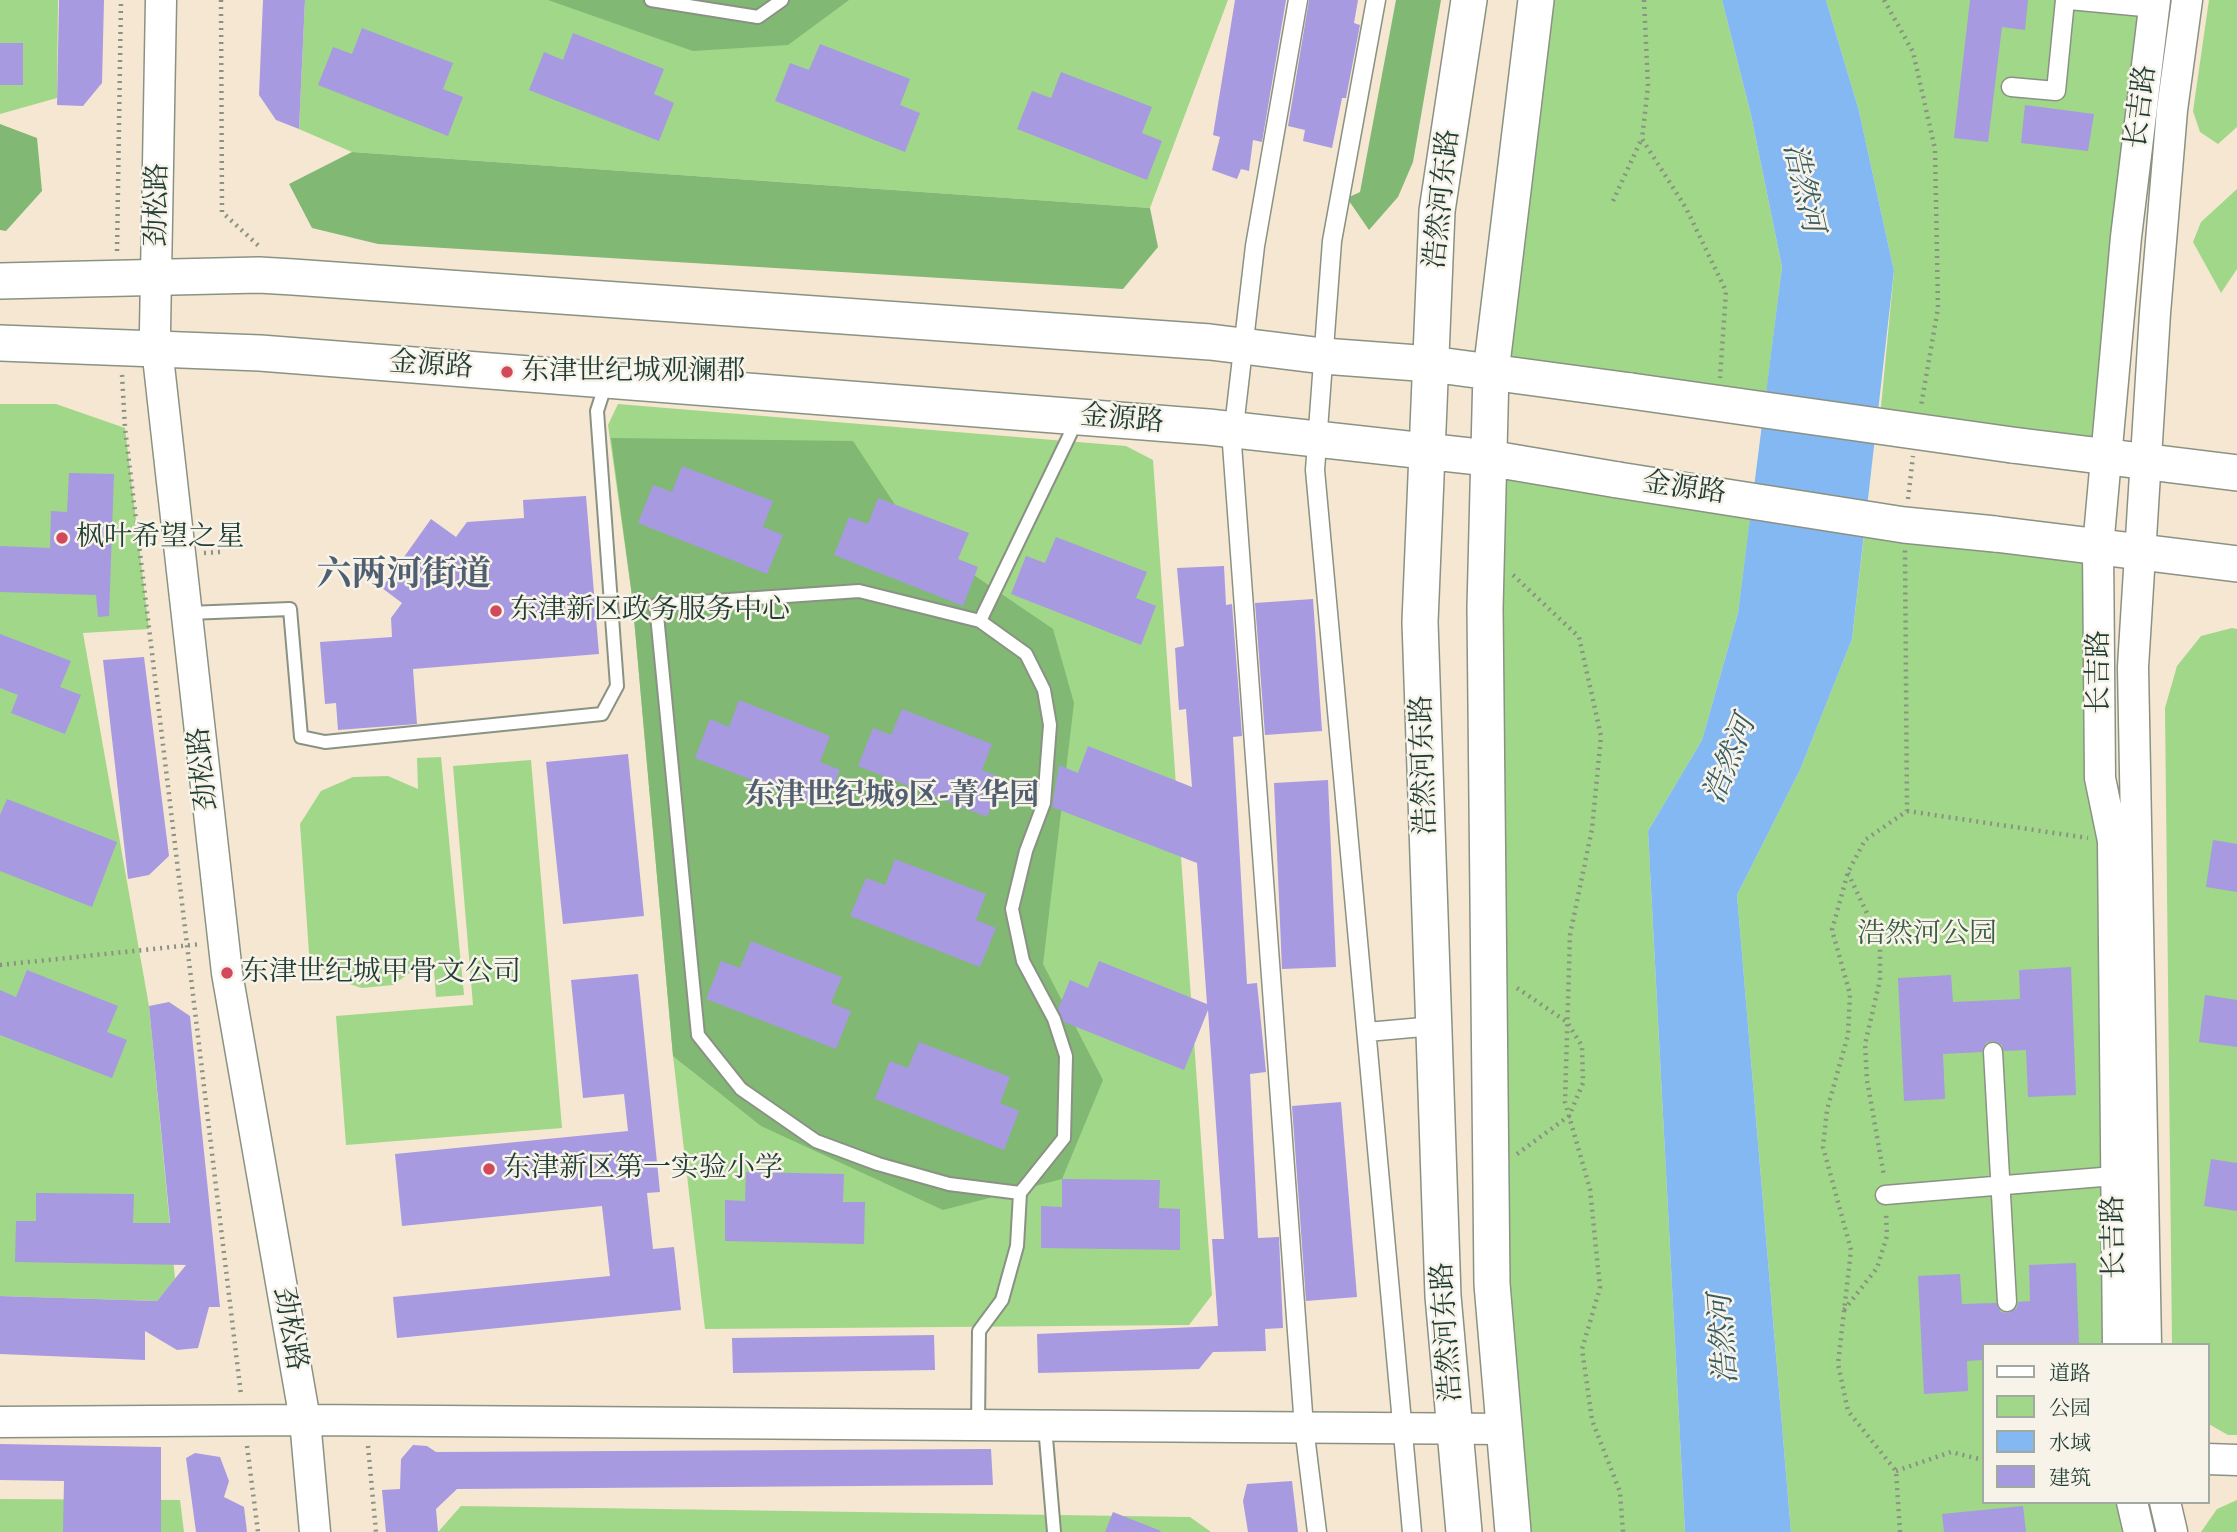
<!DOCTYPE html>
<meta charset="utf-8">
<style>
body{margin:0}
#map{position:relative;width:2237px;height:1532px;overflow:hidden;background:#f5e7d2;font-family:Alegreya,"Noto Serif SC",serif}
canvas{display:block}
.legend{position:absolute;left:1982px;top:1343px;width:228px;height:161px;box-sizing:border-box;background:#f7f3e8;border:2px solid #a1aaa0;margin:0;padding:9px 12px;list-style:none;font-size:21px;color:#1f3d34}
.legend li{display:flex;align-items:center;gap:14px;height:35px}
.legend b{width:35px;border:2px solid #a1aaa0}
</style>
<div id="map">
<canvas width="2237" height="1532"></canvas>
<ul class="legend">
<li><b style="height:9px;background:#fff"></b>道路</li>
<li><b style="height:19px;background:#a1d788"></b>公园</li>
<li><b style="height:19px;background:#84b8f2"></b>水域</li>
<li><b style="height:19px;background:#a79ae1"></b>建筑</li>
</ul>
</div>
<script>
const ctx = document.querySelector('canvas').getContext('2d');
ctx.lineJoin = 'round';
function paint(path, color) { ctx.fillStyle = color; ctx.fill(path, 'evenodd'); }
const toPath = rows => new Path2D(rows.map(r => 'M' + r).join(''));
function stroke(path, color, width, dash) { ctx.strokeStyle = color; ctx.lineWidth = width; ctx.lineCap = dash ? 'butt' : 'round'; ctx.setLineDash(dash || []); ctx.stroke(path); }
function label(font, color, halo, rows, align = 'center') {
  ctx.font = font + ' Alegreya,"Noto Serif SC",serif'; ctx.lineWidth = 5; ctx.setLineDash([]); ctx.textBaseline = 'middle'; ctx.strokeStyle = halo; ctx.fillStyle = color; for (const [text, x, y, turn = 0] of rows) {
    ctx.save(); ctx.translate(x, y); ctx.rotate((+turn || 0) * Math.PI / 180); ctx.textAlign = isNaN(turn) ? turn : align; if (halo) ctx.strokeText(text, 0, 0); ctx.fillText(text, 0, 0); ctx.restore();
  }
}
paint(toPath([
 [0,0,58,0,57,98,0,114],
 [305,0,1228,0,1150,208,352,152,299,129],
 [1536,0,1722,0,1751,115,1782,267,1764,411,1491,372],
 [1826,0,2155,0,2106,457,1879,428,1894,271,1859,111],
 [2209,0,2237,0,2237,127,2218,144,2200,132,2193,111],
 [2237,189,2237,269,2221,293,2193,242,2201,222],
 [0,404,56,404,125,428,149,629,83,633,149,1006,175,1279,157,1301,0,1296],
 [618,404,1126,446,1153,460,1212,1295,1189,1325,705,1329,673,1056,632,596,608,425],
 [1488,458,1753,499,1738,613,1702,740,1648,831,1685,1532,1513,1532],
 [1866,518,2098,547,2118,1345,1983,1345,1983,1502,2132,1502,2139,1532,1791,1532,1737,895,1800,770,1852,639],
 [2232,628,2237,629,2237,1435,2228,1435,2207,1423,2207,1345,2172,1345,2165,708,2177,666,2201,636],
 [441,757,464,995,436,997,433,956,393,985,362,988,331,978,309,953,300,824,321,791,353,777,388,776,418,789,417,758],
 [531,760,562,1128,346,1145,336,1016,473,1005,453,766],
 [0,1499,180,1500,184,1532,0,1532],
 [2237,1500,2237,1532,2201,1532,2217,1509],
 [461,1506,1190,1517,1211,1532,438,1532]
]), '#a1d788');
paint(toPath([
 [548,0,849,0,788,45,693,51],
 [1396,0,1441,0,1413,162,1398,197,1369,230,1347,198,1360,192],
 [0,124,37,138,42,191,6,231,0,230],
 [352,152,1150,208,1158,247,1123,289,378,244,312,228,289,184],
 [611,438,853,441,915,535,1053,629,1074,703,1043,964,1103,1080,1062,1179,943,1210,761,1126,673,1056,632,596]
]), '#80b874');
paint(toPath([
 [1722,0,1826,0,1859,111,1894,271,1852,639,1800,770,1737,895,1791,1532,1685,1532,1648,831,1702,740,1738,613,1782,267,1751,115]
]), '#84b8f2');
paint(toPath([
 [59,0,104,0,102,83,83,106,57,105],
 [263,0,305,0,299,129,276,120,259,95],
 [1235,0,1286,0,1262,142,1253,140,1249,171,1241,169,1237,179,1212,170,1220,137,1213,135],
 [1309,0,1358,0,1354,23,1360,25,1346,98,1342,98,1332,148,1303,141,1305,130,1288,126],
 [1970,0,2028,0,2025,30,2002,27,1988,142,1954,138],
 [362,28,453,63,443,89,463,97,448,136,318,85,333,47,352,54],
 [573,33,664,69,654,94,674,103,659,141,529,90,544,52,563,60],
 [0,43,23,43,23,85,0,85],
 [820,44,910,79,900,105,920,113,905,152,775,101,790,63,809,70],
 [1061,72,1152,107,1142,133,1162,141,1147,180,1017,129,1032,91,1051,98],
 [2025,105,2094,114,2088,151,2021,143],
 [682,466,773,501,763,527,783,535,767,574,638,523,653,485,672,492],
 [69,473,114,474,109,616,98,617,96,595,0,592,0,546,50,548,51,511,67,512],
 [586,496,599,654,413,669,417,724,338,730,336,703,325,704,320,642,392,637,391,618,402,603,382,588,431,519,456,537,467,522,524,518,523,500],
 [878,498,969,533,958,559,978,567,963,606,834,555,849,517,868,524],
 [1056,537,1147,572,1136,598,1156,606,1141,645,1011,594,1026,556,1045,563],
 [1224,566,1226,605,1232,604,1242,736,1233,737,1247,984,1257,983,1266,1072,1250,1074,1258,1238,1279,1237,1283,1328,1265,1329,1266,1351,1213,1352,1199,1369,1038,1373,1037,1334,1218,1326,1212,1239,1224,1239,1208,1010,1184,1070,1064,1022,1058,1009,1070,980,1088,988,1099,961,1207,1004,1197,863,1052,807,1059,765,1078,773,1088,746,1192,787,1186,709,1179,710,1175,648,1184,646,1177,568],
 [1313,599,1322,731,1265,735,1255,603],
 [0,634,71,661,60,687,81,695,65,734,11,713,18,695,0,688],
 [144,657,169,856,149,875,128,879,103,660],
 [739,700,830,736,820,762,840,770,825,808,695,758,710,719,729,727],
 [902,709,992,744,982,770,1002,778,987,817,858,766,873,728,891,735],
 [628,754,644,916,563,924,546,762],
 [1328,780,1336,967,1282,969,1274,783],
 [7,799,117,842,92,907,0,871,0,815],
 [2213,840,2237,844,2237,892,2206,887],
 [895,859,986,894,976,920,996,928,980,967,850,916,866,878,885,885],
 [751,941,842,977,831,1003,851,1011,836,1049,706,999,721,961,740,968],
 [2071,967,2076,1095,2028,1097,2026,1050,2004,1051,2002,1045,1993,1041,1986,1043,1982,1052,1943,1054,1945,1099,1904,1101,1898,978,1951,975,1953,1002,2020,999,2019,970],
 [27,970,118,1006,107,1032,127,1040,112,1078,0,1035,0,990,16,997],
 [638,974,660,1192,647,1193,653,1249,674,1247,681,1310,397,1338,393,1297,610,1276,602,1206,402,1226,395,1154,628,1131,624,1094,583,1098,571,980],
 [2205,995,2237,1000,2237,1047,2199,1042],
 [169,1002,190,1016,220,1307,209,1307,198,1348,177,1350,145,1331,145,1360,0,1354,0,1296,157,1301,186,1265,15,1262,16,1221,36,1221,36,1193,134,1194,133,1223,170,1223,149,1006],
 [919,1042,1010,1077,1000,1103,1019,1111,1004,1150,875,1099,890,1061,908,1068],
 [1341,1102,1357,1297,1306,1301,1292,1106],
 [2211,1159,2237,1163,2237,1211,2204,1206],
 [746,1172,844,1174,843,1202,865,1202,864,1244,725,1241,725,1200,745,1201],
 [1062,1179,1160,1180,1159,1208,1180,1209,1180,1250,1041,1248,1041,1206,1062,1207],
 [2076,1263,2079,1345,1983,1345,1983,1360,1967,1361,1968,1391,1924,1394,1918,1276,1960,1274,1962,1304,1996,1303,2001,1312,2008,1313,2017,1308,2018,1302,2030,1301,2029,1265],
 [934,1335,935,1370,733,1373,732,1338],
 [0,1444,161,1447,161,1532,63,1532,64,1481,0,1480],
 [413,1445,427,1446,436,1452,991,1449,993,1485,457,1489,436,1509,438,1532,386,1532,382,1490,400,1489,401,1459],
 [195,1453,220,1457,229,1481,224,1497,244,1507,247,1532,196,1532,186,1458],
 [1292,1481,1298,1532,1248,1532,1243,1501,1247,1484],
 [2023,1506,2026,1532,1944,1532,1942,1514],
 [1113,1512,1161,1531,1160,1532,1105,1532]
]), '#a79ae1');
const service = toPath([
 [651,0,758,17,782,0],
 [188,613,290,609,301,737,325,742,602,714,617,686,597,411,606,383],
 [980,621,1026,654,1044,690,1050,725,1044,803,1026,851,1012,909,1023,961,1054,1019,1066,1056,1064,1138,1020,1193,949,1184,878,1164,816,1141,741,1089,698,1035,656,605,859,591,980,621,1077,420],
 [978,1425,979,1331,1002,1300,1017,1246,1020,1193],
 [1045,1426,1054,1532]
]);
const pedestrian = toPath([
 [1298,0,1255,246,1232,444,1304,1427,1317,1532],
 [1376,0,1332,241,1315,470,1412,1532],
 [2069,0,2154,8],
 [2011,87,2056,91,2065,0],
 [1367,1032,1434,1026],
 [1993,1052,2007,1302],
 [1885,1195,2114,1176]
]);
const tertiary = toPath([
 [161,0,155,330,227,973,305,1420,315,1532],
 [2118,1345,2113,841,2100,778,2098,547,2126,237,2155,0],
 [2146,1345,2133,667,2155,313,2172,110,2187,0],
 [0,1422,305,1420,1504,1429],
 [2207,1459,2237,1460],
 [2132,1502,2139,1532],
 [2165,1502,2172,1532]
]);
const secondary = toPath([
 [0,281,259,275,293,277,1210,342,1323,356,1431,364,1631,391],
 [0,343,260,353,1208,427,1488,458,1618,480],
 [2012,445,2237,473],
 [1995,534,2237,564],
 [1464,1532,1443,1296,1420,622,1437,211,1469,0],
 [1513,1532,1492,1284,1485,608,1491,372,1536,0]
]);
stroke(service, '#8a9283', 16);
stroke(pedestrian, '#8a9283', 21);
stroke(tertiary, '#8a9283', 33);
stroke(secondary, '#8a9283', 38);
stroke(toPath([
 [221,0,222,212,261,248],
 [1644,0,1648,86,1642,139,1686,208,1726,291,1720,378],
 [1884,0,1913,52,1935,149,1938,308,1921,406],
 [1613,201,1641,140],
 [117,251,121,0],
 [122,375,125,428,241,1395],
 [1908,499,1913,456],
 [204,553,220,552],
 [1513,575,1579,637,1601,736,1592,829,1570,935,1565,1102,1590,1189,1600,1288,1582,1349,1592,1420,1620,1492,1623,1532],
 [1907,811,2088,838],
 [1848,873,1880,941,1880,980,1865,1044,1867,1080,1884,1176],
 [0,965,201,944],
 [1517,1154,1569,1116,1583,1083,1582,1046,1567,1022,1517,988],
 [1844,1310,1877,1268,1887,1236,1886,1213],
 [247,1446,258,1532],
 [368,1446,376,1532],
 [1896,1471,1951,1452,1983,1460],
 [1900,1532,1896,1471,1848,1411,1838,1364,1851,1250,1823,1147,1827,1110,1848,1035,1850,994,1832,930,1848,872,1865,840,1907,811,1905,550]
]), '#8a9283', 4.5, [2, 5]);
stroke(service, '#fff', 12);
stroke(pedestrian, '#fff', 18);
stroke(tertiary, '#fff', 30);
stroke(secondary, '#fff', 35);
const secondaryBridge = toPath([
 [1631,391,2012,445],
 [1618,480,1904,525,1995,534]
]);
stroke(secondaryBridge, '#8a9283', 38, []);
stroke(secondaryBridge, '#fff', 35);
for (const [x, y, r, color] of [
 [507,372,7,"#d1495b"],
 [62,538,7,"#d1495b"],
 [496,611,7,"#d1495b"],
 [227,973,7,"#d1495b"],
 [489,1169,7,"#d1495b"]
]) { const dot = new Path2D(); dot.arc(x, y, r, 0, 2 * Math.PI); ctx.fillStyle = color; ctx.fill(dot); stroke(dot, '#f7f3e8', 2.5); }
label('28px', '#1f3d34', '#f7f3e8', [
 ["长吉路",2142,107,-83],
 ["浩然河东路",1443,199,-84],
 ["劲松路",158,205,-89],
 ["金源路",431,366,4],
 ["金源路",1122,420,5],
 ["金源路",1684,489,8],
 ["长吉路",2100,672,-90],
 ["浩然河东路",1425,765,-92],
 ["劲松路",204,769,-96],
 ["长吉路",2115,1237,-91],
 ["劲松路",289,1329,80],
 ["浩然河东路",1448,1332,-94]
]);
label('28px', '#1f3d34', '#f7f3e8', [
 ["东津世纪城观澜郡",521,372],
 ["枫叶希望之星",76,538],
 ["东津新区政务服务中心",510,611],
 ["东津世纪城甲骨文公司",241,973],
 ["东津新区第一实验小学",503,1169]
], 'left');
label('28px', '#395c45', '#f7f3e8', [
 ["浩然河公园",1927,935]
]);
label('italic 30px', '#385c64', '#f7f3e8', [
 ["浩然河",1802,188,77],
 ["浩然河",1731,760,-68],
 ["浩然河",1725,1339,-94]
]);
label('bold 30px', '#4f5e71', '#f7f3e8', [
 ["东津世纪城9区-菁华园",892,797]
]);
label('bold 35px', '#4f5e71', '#f7f3e8', [
 ["六两河街道",404,576]
]);
</script>
